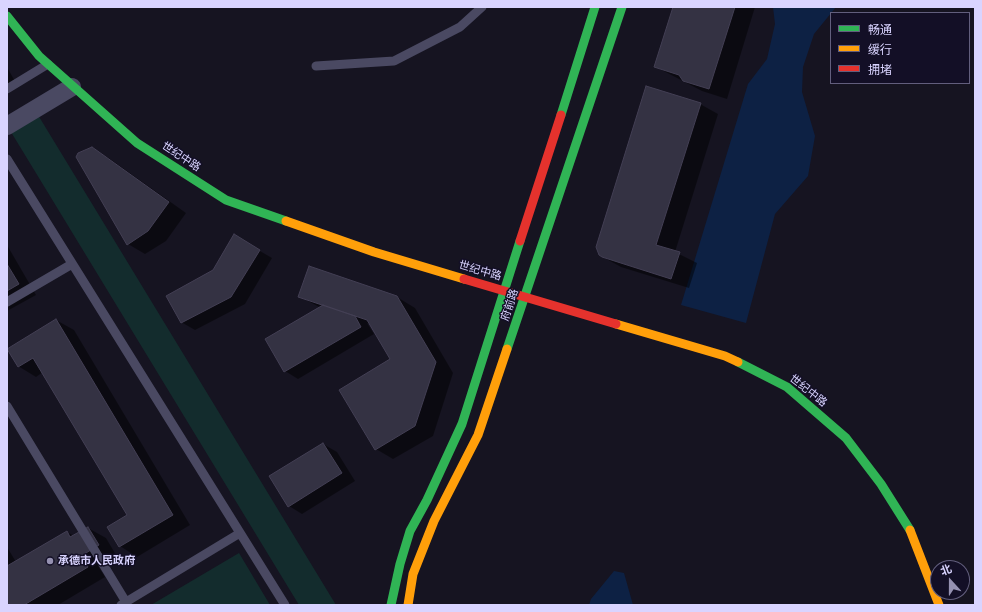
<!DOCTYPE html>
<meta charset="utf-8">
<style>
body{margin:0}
#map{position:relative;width:982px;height:612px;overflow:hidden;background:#161421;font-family:Arial,"Noto Sans SC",sans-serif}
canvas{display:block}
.frame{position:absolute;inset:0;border:8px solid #d9d4ff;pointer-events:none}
.legend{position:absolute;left:830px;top:12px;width:140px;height:72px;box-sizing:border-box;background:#130f26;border:1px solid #625e7d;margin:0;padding:5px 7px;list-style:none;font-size:12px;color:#d9d4ff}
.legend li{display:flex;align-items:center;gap:8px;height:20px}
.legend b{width:20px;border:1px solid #625e7d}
.north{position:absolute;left:930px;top:560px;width:40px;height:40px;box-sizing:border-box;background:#130f26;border:1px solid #625e7d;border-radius:50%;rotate:339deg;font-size:11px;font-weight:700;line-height:16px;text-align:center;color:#d9d4ff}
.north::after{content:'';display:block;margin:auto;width:14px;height:18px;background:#9591b1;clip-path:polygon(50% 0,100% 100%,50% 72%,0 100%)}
</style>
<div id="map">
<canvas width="982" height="612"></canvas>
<div class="frame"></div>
<ul class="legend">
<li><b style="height:5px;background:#30b455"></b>畅通</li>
<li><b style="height:5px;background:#ff9f0a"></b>缓行</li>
<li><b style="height:5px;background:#e5322d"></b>拥堵</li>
</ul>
<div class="north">北</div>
</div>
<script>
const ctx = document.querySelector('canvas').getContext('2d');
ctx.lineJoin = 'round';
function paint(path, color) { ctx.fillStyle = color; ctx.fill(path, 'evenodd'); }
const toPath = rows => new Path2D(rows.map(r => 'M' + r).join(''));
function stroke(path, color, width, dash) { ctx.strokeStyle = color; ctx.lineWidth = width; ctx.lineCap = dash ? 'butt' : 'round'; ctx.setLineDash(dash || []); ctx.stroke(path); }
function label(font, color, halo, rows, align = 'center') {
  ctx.font = font + ' Arial,"Noto Sans SC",sans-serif'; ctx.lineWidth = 3; ctx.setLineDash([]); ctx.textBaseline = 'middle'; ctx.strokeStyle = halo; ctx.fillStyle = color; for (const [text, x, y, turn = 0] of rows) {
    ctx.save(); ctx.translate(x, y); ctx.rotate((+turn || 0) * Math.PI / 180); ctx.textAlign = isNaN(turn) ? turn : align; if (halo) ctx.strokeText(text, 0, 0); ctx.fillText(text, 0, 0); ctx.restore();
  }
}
paint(toPath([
 [38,115,336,605,299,605,11,132],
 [239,553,270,605,151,605]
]), '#132c2d');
paint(toPath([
 [773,7,836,7,814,34,803,67,802,92,815,136,808,176,775,214,746,323,681,305,748,84,767,59,775,24],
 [614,571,624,573,633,605,589,605,591,599]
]), '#0d2144');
paint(toPath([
 [674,7,755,7,727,99,702,91,656,67],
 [7,67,17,85,7,91],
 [700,104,718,114,675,252,697,263,689,288,621,267,603,257],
 [92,149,110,159,186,213,166,241,145,254,128,244],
 [234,236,272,258,245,304,195,330,181,322],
 [7,245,36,295,7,311],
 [299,296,397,297,415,308,453,373,433,436,393,459,376,449,392,360,371,325,367,323,374,334,298,379,285,371,321,308],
 [56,320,74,330,190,525,137,557,120,546,129,516,43,372,36,377,18,366,8,348],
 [323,444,337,452,355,481,302,514,289,506],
 [88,528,106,538,116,555,98,566,105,577,58,605,7,605,7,547,16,562,67,532,74,536]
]), '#0007');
const building = toPath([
 [673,7,735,7,709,89,683,81,679,75,654,67,673,7],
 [646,86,701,103,656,245,680,252,671,279,602,257,599,255,596,247,646,86],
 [92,147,169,202,148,231,127,245,76,157,78,153,92,147],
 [234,234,260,250,231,297,181,323,166,296,213,270,234,234],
 [7,264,19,284,7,291,7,264],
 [309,266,397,296,436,362,415,426,375,450,339,390,390,359,367,320,298,297,309,266],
 [323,305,355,316,361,327,284,372,265,339,323,305],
 [56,319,173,515,119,547,107,527,127,515,33,358,18,367,7,349,56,319],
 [323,443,342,473,288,507,269,476,323,443],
 [88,527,99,545,81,556,88,567,24,605,7,605,7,566,67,531,70,537,88,527]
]);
paint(building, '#343243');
stroke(building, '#433f54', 1);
stroke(toPath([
 [316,66,394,61,460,27,482,7],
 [7,89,48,64],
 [7,159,285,605],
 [7,302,72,264],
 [7,406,126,602],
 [121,605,240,533]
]), '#4a4962', 9);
stroke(toPath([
 [7,126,72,87]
]), '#4a4962', 18);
stroke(toPath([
 [7,16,39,56,137,143,226,200,286,221],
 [561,115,595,7],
 [507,349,622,7],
 [738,362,787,387,846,438,881,484,910,530],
 [391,605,400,564,410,531,427,500,462,424,520,241]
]), '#30b455', 9);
stroke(toPath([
 [286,221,374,252,464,279],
 [616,324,725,356,738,362],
 [910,530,939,605],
 [408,605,413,574,434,521,478,435,507,349]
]), '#ff9f0a', 9);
stroke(toPath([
 [520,241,561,115],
 [464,279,616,324]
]), '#e5322d', 9);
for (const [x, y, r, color] of [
 [50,561,4,"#9591b1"]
]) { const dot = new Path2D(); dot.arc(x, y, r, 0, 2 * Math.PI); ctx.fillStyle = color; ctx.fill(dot); stroke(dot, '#130f26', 1.5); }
label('11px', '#d9d4ff', '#130f26', [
 ["世纪中路",181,157,33],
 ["世纪中路",480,271,16],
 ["府前路",510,305,-72],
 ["世纪中路",808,391,38]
]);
label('bold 11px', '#d9d4ff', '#130f26', [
 ["承德市人民政府",58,561]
], 'left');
</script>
